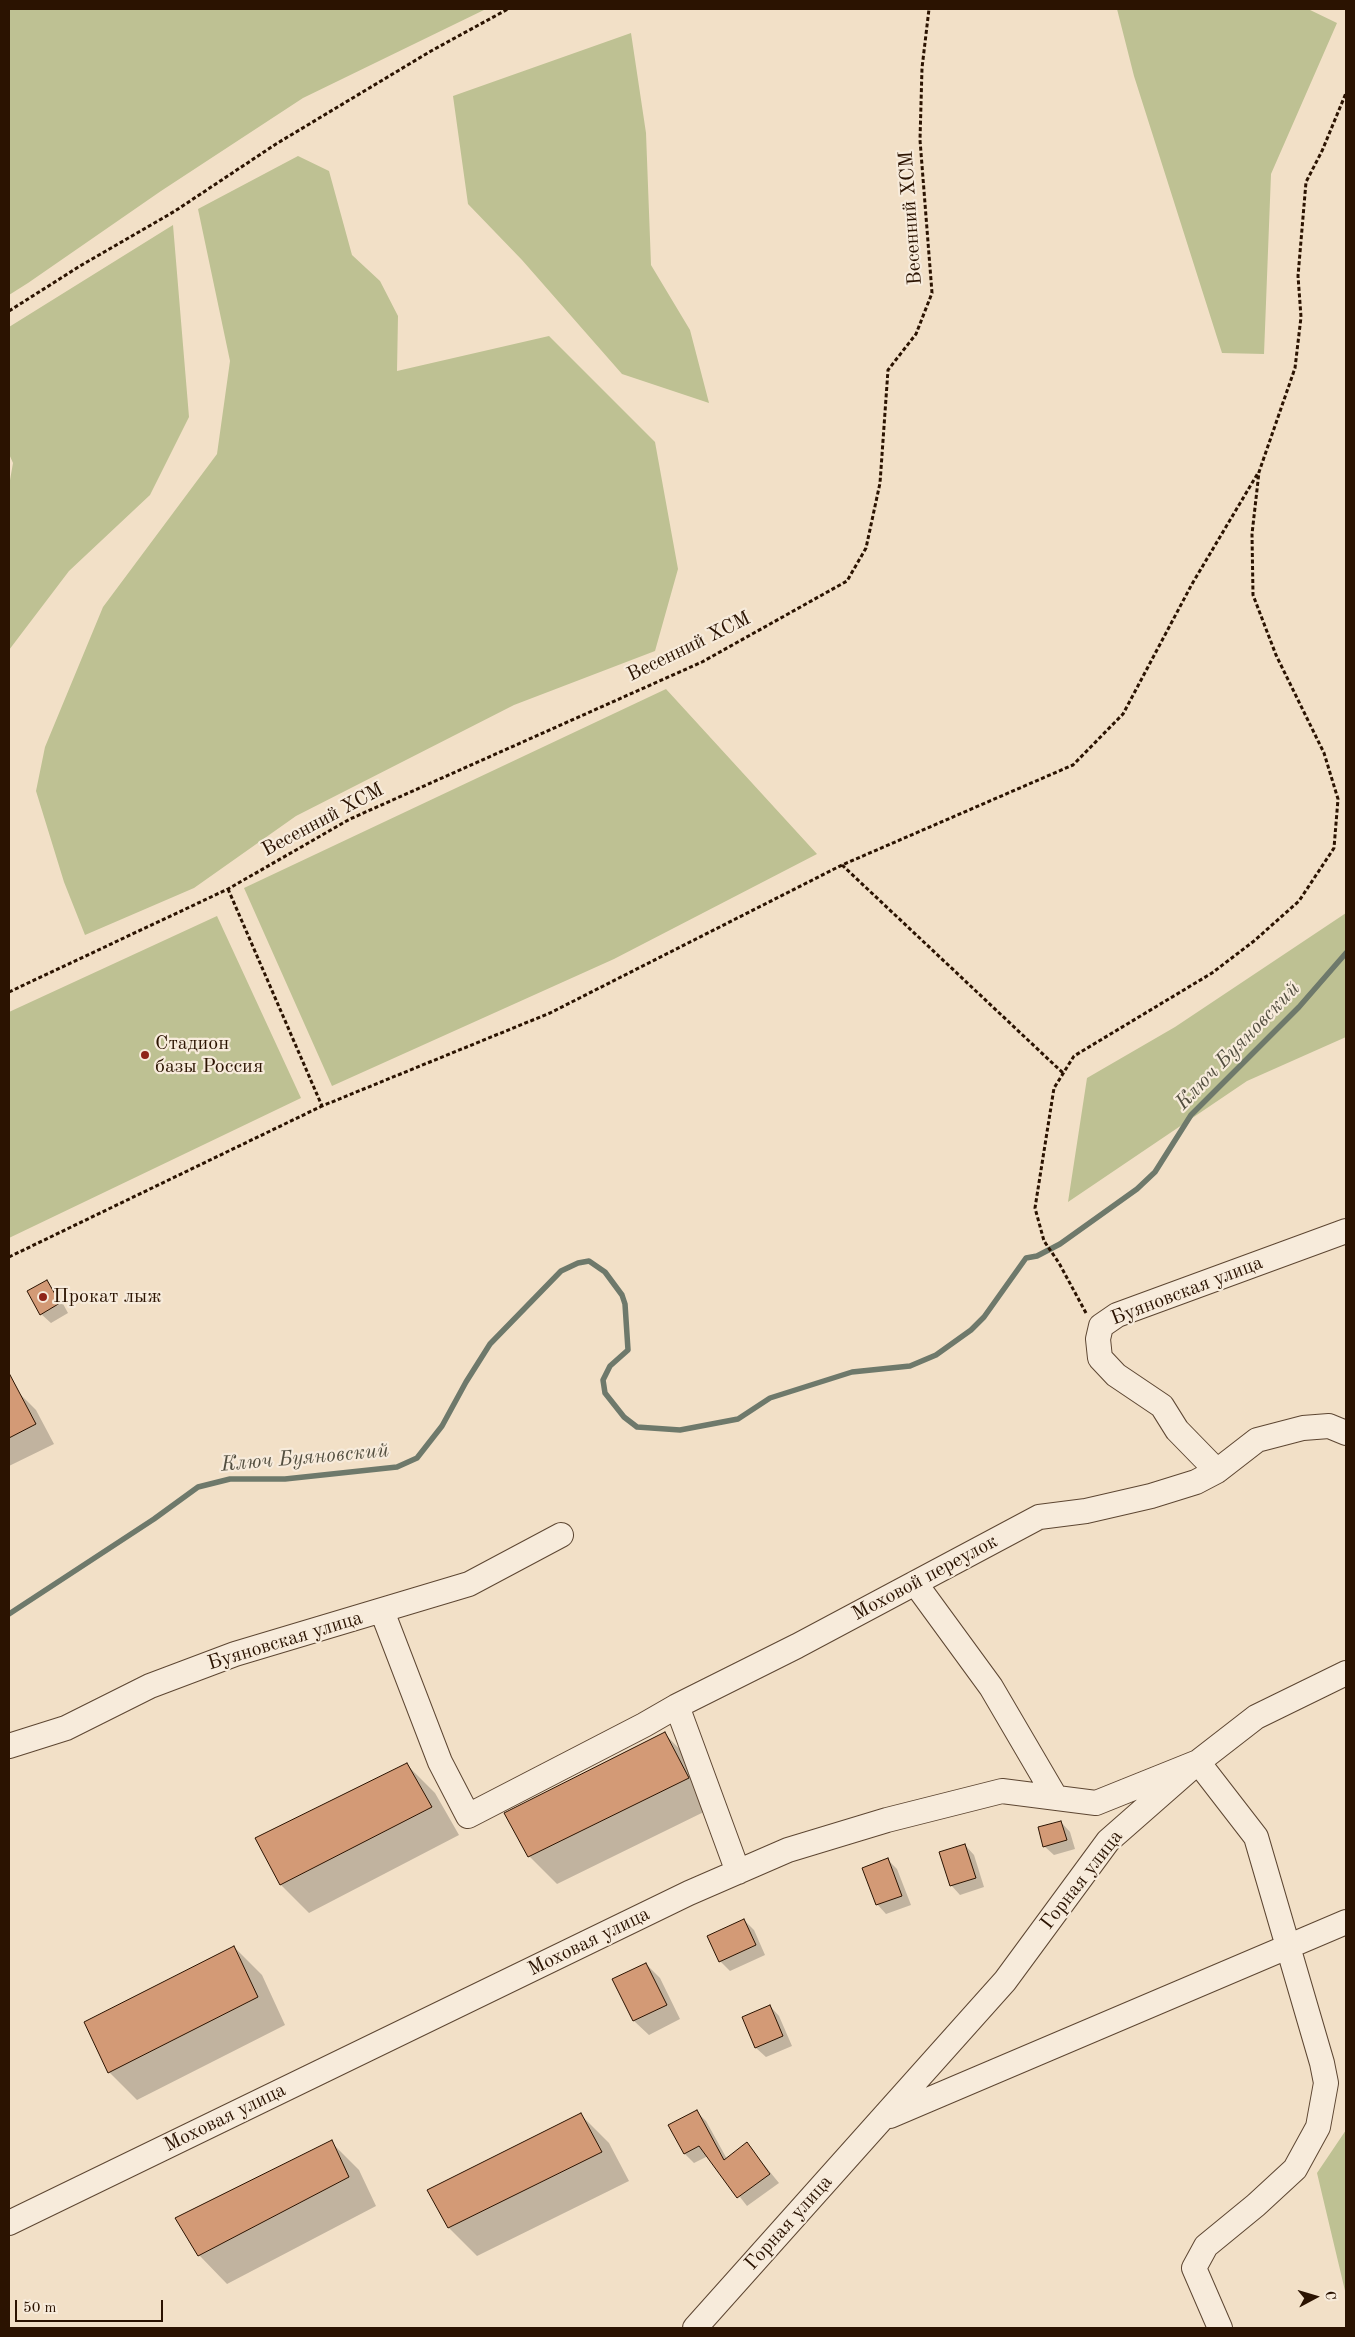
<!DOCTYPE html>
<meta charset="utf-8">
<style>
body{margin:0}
#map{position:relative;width:1355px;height:2337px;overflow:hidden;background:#f2e0c7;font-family:"Old Standard TT",serif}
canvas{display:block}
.frame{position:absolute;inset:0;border:10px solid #2b1301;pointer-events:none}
.north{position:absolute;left:1290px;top:2272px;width:50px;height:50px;-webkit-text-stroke:4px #f7ebdb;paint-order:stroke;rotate:84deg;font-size:14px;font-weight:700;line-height:20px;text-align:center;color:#2b1301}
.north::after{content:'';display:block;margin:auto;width:18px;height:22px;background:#2b1301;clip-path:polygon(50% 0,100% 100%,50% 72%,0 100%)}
.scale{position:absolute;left:15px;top:2300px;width:148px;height:22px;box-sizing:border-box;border:2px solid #2b1301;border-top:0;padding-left:6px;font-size:15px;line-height:18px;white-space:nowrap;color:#2b1301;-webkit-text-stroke:4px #f7ebdb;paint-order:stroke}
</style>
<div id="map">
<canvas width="1355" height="2337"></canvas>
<div class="frame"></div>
<div class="north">С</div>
<div class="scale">50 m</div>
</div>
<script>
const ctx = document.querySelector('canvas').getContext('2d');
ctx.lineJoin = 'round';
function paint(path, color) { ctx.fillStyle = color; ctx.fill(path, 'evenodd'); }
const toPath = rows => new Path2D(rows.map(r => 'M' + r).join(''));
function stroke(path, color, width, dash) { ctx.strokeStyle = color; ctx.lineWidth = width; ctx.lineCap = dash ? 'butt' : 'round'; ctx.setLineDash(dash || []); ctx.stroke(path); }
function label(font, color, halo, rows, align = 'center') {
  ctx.font = font + ' "Old Standard TT",serif'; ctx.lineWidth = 4.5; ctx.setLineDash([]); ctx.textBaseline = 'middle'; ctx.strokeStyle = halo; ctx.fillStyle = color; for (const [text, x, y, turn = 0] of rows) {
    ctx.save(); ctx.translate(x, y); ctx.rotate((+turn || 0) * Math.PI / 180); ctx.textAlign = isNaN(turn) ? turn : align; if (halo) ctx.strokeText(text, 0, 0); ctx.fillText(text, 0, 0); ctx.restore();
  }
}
paint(toPath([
 [9,9,486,9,303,98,161,191,28,283,9,295],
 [1117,9,1308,9,1337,23,1271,174,1264,354,1222,353,1134,76],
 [631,33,646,133,651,265,690,330,709,403,622,374,522,260,468,204,453,96],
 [298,156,329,171,352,255,380,281,398,316,397,371,549,336,655,442,678,569,655,651,514,705,296,816,194,888,85,935,64,882,36,791,45,747,103,607,217,454,230,361,198,209],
 [173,225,189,417,150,495,69,571,9,650,9,486,13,463,9,454,9,327],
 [666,689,817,854,614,959,332,1086,244,888],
 [1346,913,1346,1037,1247,1081,1068,1202,1087,1078,1175,1027],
 [217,916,301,1098,9,1238,9,1012],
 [1346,2130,1346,2295,1317,2173]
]), '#bec193');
paint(toPath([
 [46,1282,56,1291,68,1313,51,1323,41,1314],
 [17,1391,36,1410,54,1444,9,1466,9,1395],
 [664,1733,692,1762,716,1806,557,1884,529,1856],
 [407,1765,435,1793,459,1835,309,1913,281,1885,257,1839],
 [1061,1822,1070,1832,1075,1849,1054,1855,1044,1846],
 [965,1845,974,1855,984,1887,960,1895,951,1885],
 [888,1860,897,1869,911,1905,886,1914,877,1904],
 [744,1920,754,1930,765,1955,730,1971,720,1961],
 [234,1947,262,1975,285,2025,137,2100,109,2072],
 [646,1964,660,1978,680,2019,649,2035,634,2021,614,1980],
 [770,2006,779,2016,792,2046,766,2057,756,2048,744,2017],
 [697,2112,706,2121,727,2159,747,2144,779,2183,747,2206,708,2156,694,2163,685,2154,670,2126],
 [581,2115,609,2143,629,2181,477,2256,449,2228,429,2191],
 [331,2142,359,2170,376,2206,227,2284,199,2255]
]), '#0003');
stroke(toPath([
 [9,1614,154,1519,198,1487,230,1479,285,1479,397,1467,417,1458,442,1426,466,1382,490,1344,561,1271,578,1263,589,1261,605,1272,622,1295,625,1304,628,1350,610,1366,603,1380,605,1393,624,1417,637,1427,680,1430,738,1419,770,1398,852,1372,910,1366,936,1355,971,1330,984,1317,1026,1258,1037,1256,1060,1244,1137,1189,1155,1172,1191,1115,1299,1007,1346,953]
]), '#6e796b', 5.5);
const building = toPath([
 [47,1280,60,1303,40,1315,27,1291,47,1280],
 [9,1373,36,1424,9,1438,9,1373],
 [665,1732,689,1778,528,1857,504,1813,665,1732],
 [407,1763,432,1807,280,1885,255,1838,407,1763],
 [1061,1821,1067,1840,1043,1847,1038,1827,1061,1821],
 [965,1844,976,1878,950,1886,939,1852,965,1844],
 [888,1858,902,1896,876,1905,862,1868,888,1858],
 [744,1919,756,1945,719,1962,707,1936,744,1919],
 [234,1946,258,1997,108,2073,84,2022,234,1946],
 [646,1963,667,2005,633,2021,612,1979,646,1963],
 [770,2005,783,2036,755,2048,742,2017,770,2005],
 [697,2110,724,2160,747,2142,770,2174,737,2198,699,2146,684,2154,668,2125,697,2110],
 [581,2113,602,2152,448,2228,427,2190,581,2113],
 [332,2140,349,2177,198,2256,175,2218,332,2140]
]);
paint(building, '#d39a76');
stroke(building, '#2b1301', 1);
const minor = toPath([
 [1217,1471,1177,1430,1162,1406,1116,1375,1100,1358,1098,1339,1101,1326,1117,1315,1346,1231],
 [915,1583,991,1687,1056,1798],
 [382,1611,440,1762,468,1816,644,1725,677,1706,797,1646,1039,1517,1086,1511,1151,1496,1196,1482,1217,1471,1257,1440,1303,1428,1329,1426,1346,1433],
 [677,1706,738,1872],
 [9,1746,66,1728,150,1686,235,1654,469,1584,561,1535],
 [890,2116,1346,1922],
 [9,2223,689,1893,788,1850,887,1820,1002,1791,1096,1803,1198,1762,1256,1837,1322,2063,1326,2083,1318,2127,1295,2169,1256,2205,1206,2246,1194,2268,1220,2328],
 [695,2328,1005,1981,1108,1841,1198,1762,1256,1717,1346,1673]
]);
stroke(minor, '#5d4632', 26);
stroke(toPath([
 [9,311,80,266,175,211,276,144,431,51,508,9],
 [842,865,1063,1073],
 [228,889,322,1106,550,1013,842,865,1073,765,1123,714,1192,584,1258,473],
 [9,992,228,889,350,819,702,662,847,581,866,548,880,483,888,370,916,334,932,293,920,140,922,68,929,9],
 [9,1257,322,1106],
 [1086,1313,1059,1263,1044,1241,1035,1208,1054,1088,1074,1056,1212,973,1254,941,1299,901,1334,848,1338,799,1324,753,1276,655,1253,595,1252,534,1259,472,1295,368,1301,317,1298,276,1306,182,1322,151,1346,93]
]), '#2b1301', 3, [4, 2.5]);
stroke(minor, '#f7ebdb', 24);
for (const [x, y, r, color] of [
 [145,1055,5,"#8f2418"],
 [43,1297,5,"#8f2418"]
]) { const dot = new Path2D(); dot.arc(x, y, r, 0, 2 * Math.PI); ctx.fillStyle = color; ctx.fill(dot); stroke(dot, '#f7ebdb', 2); }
label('20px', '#2b1301', '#f7ebdb', [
 ["Весенний ХСМ",911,218,-94],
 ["Весенний ХСМ",689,647,-26],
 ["Весенний ХСМ",323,820,-28],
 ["Буяновская улица",1187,1291,-21],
 ["Моховой переулок",925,1578,-28],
 ["Буяновская улица",285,1641,-17],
 ["Горная улица",1082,1880,-52],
 ["Моховая улица",589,1942,-26],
 ["Моховая улица",225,2118,-26],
 ["Горная улица",789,2223,-48]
]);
label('20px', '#2b1301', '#f7ebdb', [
 ["Стадион",155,1044],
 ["базы Россия",155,1067],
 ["Прокат лыж",53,1297]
], 'left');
label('italic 21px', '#524e3f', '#f7ebdb', [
 ["Ключ Буяновский",1238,1046,-46],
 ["Ключ Буяновский",305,1458,-5]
]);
</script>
